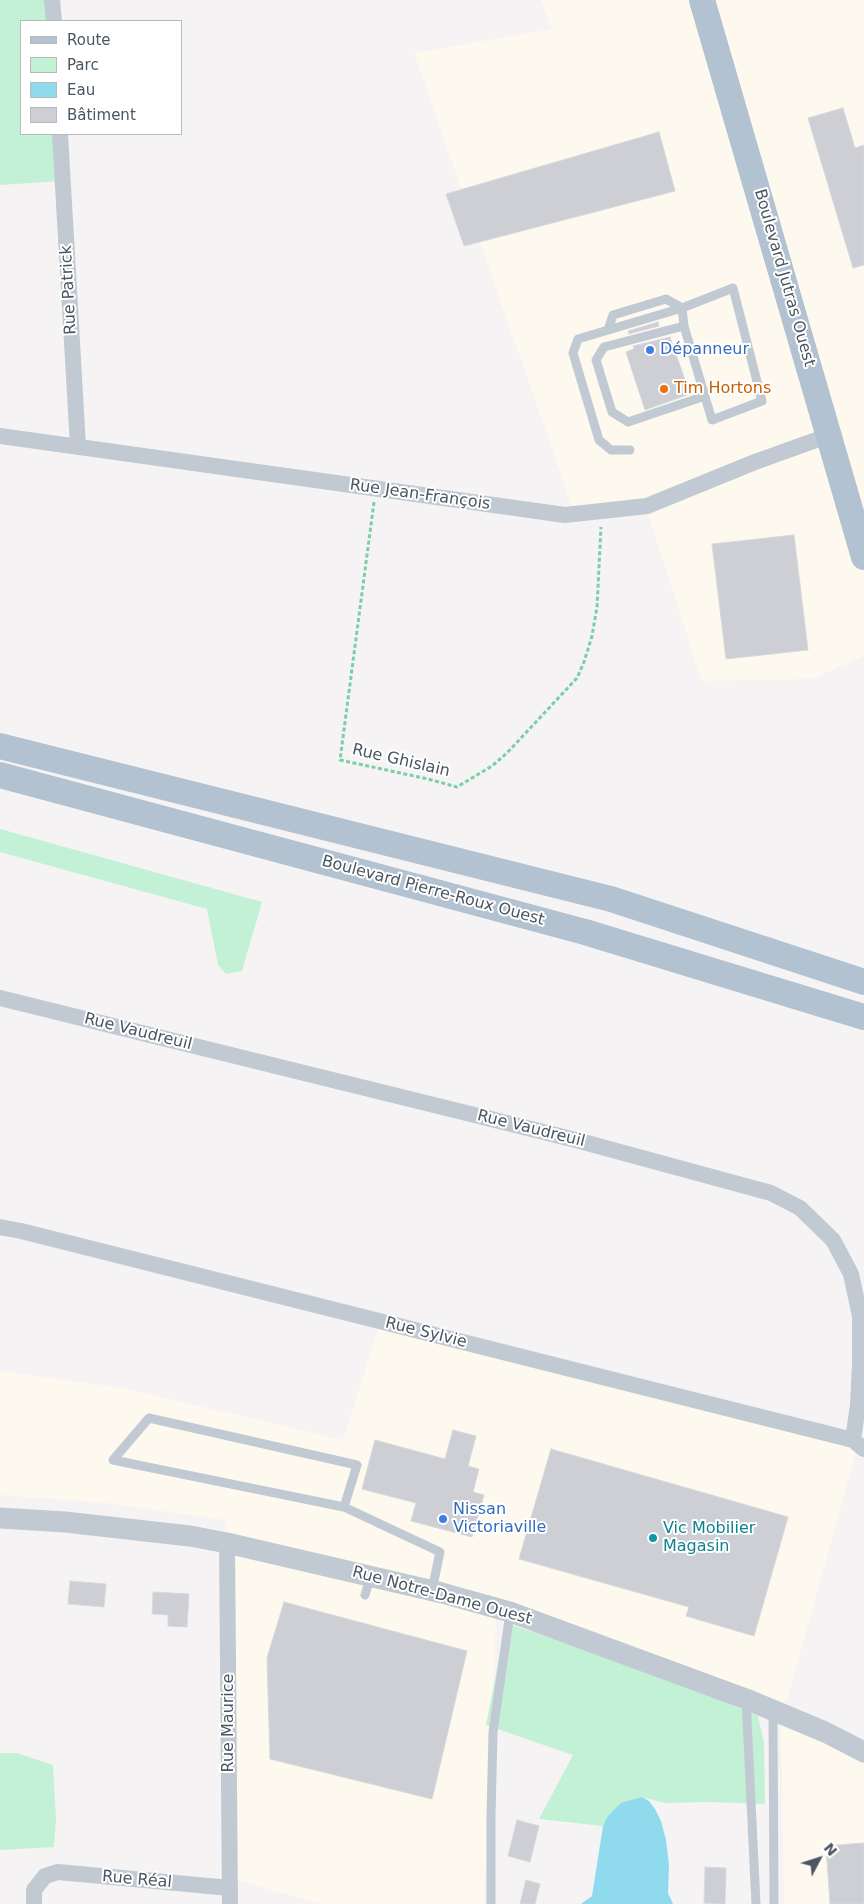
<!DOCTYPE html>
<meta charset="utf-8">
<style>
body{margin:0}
#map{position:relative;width:864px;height:1904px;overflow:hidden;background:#f5f3f3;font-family:"DejaVu Sans",sans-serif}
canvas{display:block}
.legend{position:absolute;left:20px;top:20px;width:162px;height:115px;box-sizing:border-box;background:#fff;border:1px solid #b7bbc0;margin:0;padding:6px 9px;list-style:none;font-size:15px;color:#4a5661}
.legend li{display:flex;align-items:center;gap:10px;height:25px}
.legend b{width:25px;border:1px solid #b7bbc0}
.north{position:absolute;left:794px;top:1834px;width:50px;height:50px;-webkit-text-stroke:4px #fff;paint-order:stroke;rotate:50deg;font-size:14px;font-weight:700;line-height:20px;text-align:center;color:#4a5661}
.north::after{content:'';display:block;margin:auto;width:18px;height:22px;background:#4a5661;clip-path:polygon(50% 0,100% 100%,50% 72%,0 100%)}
</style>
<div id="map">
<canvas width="864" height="1904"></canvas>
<ul class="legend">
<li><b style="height:6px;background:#b3c2d1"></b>Route</li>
<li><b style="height:14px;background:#c3f1d5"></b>Parc</li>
<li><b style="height:14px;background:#90daee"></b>Eau</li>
<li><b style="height:14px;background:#cdcfd5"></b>Bâtiment</li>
</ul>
<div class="north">N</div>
</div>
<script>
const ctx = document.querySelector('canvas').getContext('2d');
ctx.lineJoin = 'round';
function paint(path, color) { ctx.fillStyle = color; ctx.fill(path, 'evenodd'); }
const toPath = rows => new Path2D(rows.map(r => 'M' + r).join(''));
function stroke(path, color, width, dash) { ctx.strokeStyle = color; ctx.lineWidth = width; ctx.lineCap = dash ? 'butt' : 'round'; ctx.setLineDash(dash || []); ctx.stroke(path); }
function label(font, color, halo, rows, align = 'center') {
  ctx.font = font + ' "DejaVu Sans",sans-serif'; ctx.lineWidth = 4; ctx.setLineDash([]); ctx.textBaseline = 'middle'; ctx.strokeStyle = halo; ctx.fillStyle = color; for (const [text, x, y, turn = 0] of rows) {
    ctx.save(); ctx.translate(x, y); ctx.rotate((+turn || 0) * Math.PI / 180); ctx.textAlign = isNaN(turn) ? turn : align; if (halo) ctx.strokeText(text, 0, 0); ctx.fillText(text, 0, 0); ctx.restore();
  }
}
paint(toPath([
 [541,0,864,0,864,656,811,679,702,681,643,499,572,506,414,53,552,29],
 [379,1327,859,1441,782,1719,864,1765,864,1904,784,1904,781,1719,496,1619,484,1904,323,1904,235,1880,225,1520,106,1503,0,1495,0,1371,123,1388,343,1440]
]), '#fdf9ef');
paint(toPath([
 [0,0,52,0,54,21,21,21,21,134,60,134,62,181,0,185],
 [0,829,262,902,242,971,226,974,218,965,207,909,0,852],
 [506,1623,659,1674,758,1716,764,1743,765,1804,709,1802,665,1803,642,1797,607,1817,603,1826,539,1819,573,1755,486,1725],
 [0,1753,17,1753,53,1765,56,1819,54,1847,0,1850]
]), '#c3f1d5');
paint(toPath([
 [642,1797,649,1801,655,1809,661,1821,666,1840,669,1865,668,1893,673,1904,581,1904,592,1896,603,1826,607,1817,621,1803]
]), '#90daee');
const building = toPath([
 [843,108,855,148,864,145,864,265,853,268,808,118,843,108],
 [659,132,675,191,464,246,446,194,659,132],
 [658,322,659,326,629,334,628,331,658,322],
 [670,337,690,394,645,410,626,352,634,349,633,346,670,337],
 [794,535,808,650,726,659,712,544,794,535],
 [453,1430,476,1436,468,1466,479,1469,473,1492,484,1495,472,1537,411,1521,416,1503,362,1489,375,1440,445,1459,453,1430],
 [551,1449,788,1517,754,1636,686,1616,689,1607,519,1559,551,1449],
 [70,1581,106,1584,104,1607,68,1604,70,1581],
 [153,1592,189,1594,187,1627,168,1626,168,1615,152,1614,153,1592],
 [284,1602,467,1651,432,1799,270,1759,267,1658,284,1602],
 [517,1820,539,1826,530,1862,508,1856,517,1820],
 [864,1843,864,1904,830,1904,826,1846,864,1843],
 [705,1867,726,1868,725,1904,704,1903,705,1867],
 [526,1880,540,1884,535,1904,520,1904,526,1880]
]);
paint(building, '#cdcfd5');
stroke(building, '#d7d9de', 1);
stroke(toPath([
 [374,502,340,760,428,779,457,787,492,766,507,753,577,678,584,662,592,636,597,607,601,527]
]), '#7ad0a6', 3, [4, 2.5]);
stroke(toPath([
 [733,288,762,401,712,420,684,326,682,308,733,288],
 [684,326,604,347,596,360,612,412,628,422,705,396],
 [608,330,613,315,666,299,682,308],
 [630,450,611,450,599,440,573,353,578,339,682,308],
 [344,1507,357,1465,149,1418,113,1460,344,1507,440,1552,432,1590],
 [365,1595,371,1576],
 [746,1699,756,1904],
 [773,1710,774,1904],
 [491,1904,491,1817,493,1732,510,1613]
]), '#c1cad2', 9);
stroke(toPath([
 [52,0,54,21],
 [60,134,78,446],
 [0,436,565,515,647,506,755,462,830,435],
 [0,998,576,1140,771,1193,800,1208,833,1240,851,1274,860,1316,860,1364,858,1405,853,1440,864,1449],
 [0,1227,21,1231,853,1440],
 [227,1543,230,1904],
 [34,1904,34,1890,45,1876,58,1872,230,1888]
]), '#c1cad2', 16);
stroke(toPath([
 [0,1518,65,1522,190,1536,227,1543,442,1593,510,1612,746,1699,825,1732,864,1752]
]), '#c1cad2', 21);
stroke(toPath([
 [702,0,864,557],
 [0,746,611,899,864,982],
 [0,775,585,932,864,1017]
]), '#b3c2d1', 26);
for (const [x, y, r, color] of [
 [650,350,5,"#3f7fe0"],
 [664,389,5,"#e8710a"],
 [443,1519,5,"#3f7fe0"],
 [653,1538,5,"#0f9aa8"]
]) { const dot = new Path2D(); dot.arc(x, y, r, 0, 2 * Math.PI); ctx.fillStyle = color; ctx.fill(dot); stroke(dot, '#fff', 2); }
label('16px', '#4a5661', '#fff', [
 ["Boulevard Jutras Ouest",784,278,74],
 ["Rue Patrick",69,290,-93],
 ["Rue Jean-François",420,495,8],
 ["Rue Ghislain",401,761,13],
 ["Boulevard Pierre-Roux Ouest",433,891,15],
 ["Rue Vaudreuil",138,1032,14],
 ["Rue Vaudreuil",531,1129,14],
 ["Rue Sylvie",426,1333,14],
 ["Rue Notre-Dame Ouest",442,1596,15],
 ["Rue Maurice",229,1723,-90],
 ["Rue Réal",137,1880,5]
]);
label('16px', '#366cbe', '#fff', [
 ["Dépanneur",660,350],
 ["Nissan",453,1510],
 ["Victoriaville",453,1528]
], 'left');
label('16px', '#c56008', '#fff', [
 ["Tim Hortons",674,389]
], 'left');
label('16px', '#0d838f', '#fff', [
 ["Vic Mobilier",663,1529],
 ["Magasin",663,1547]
], 'left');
</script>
